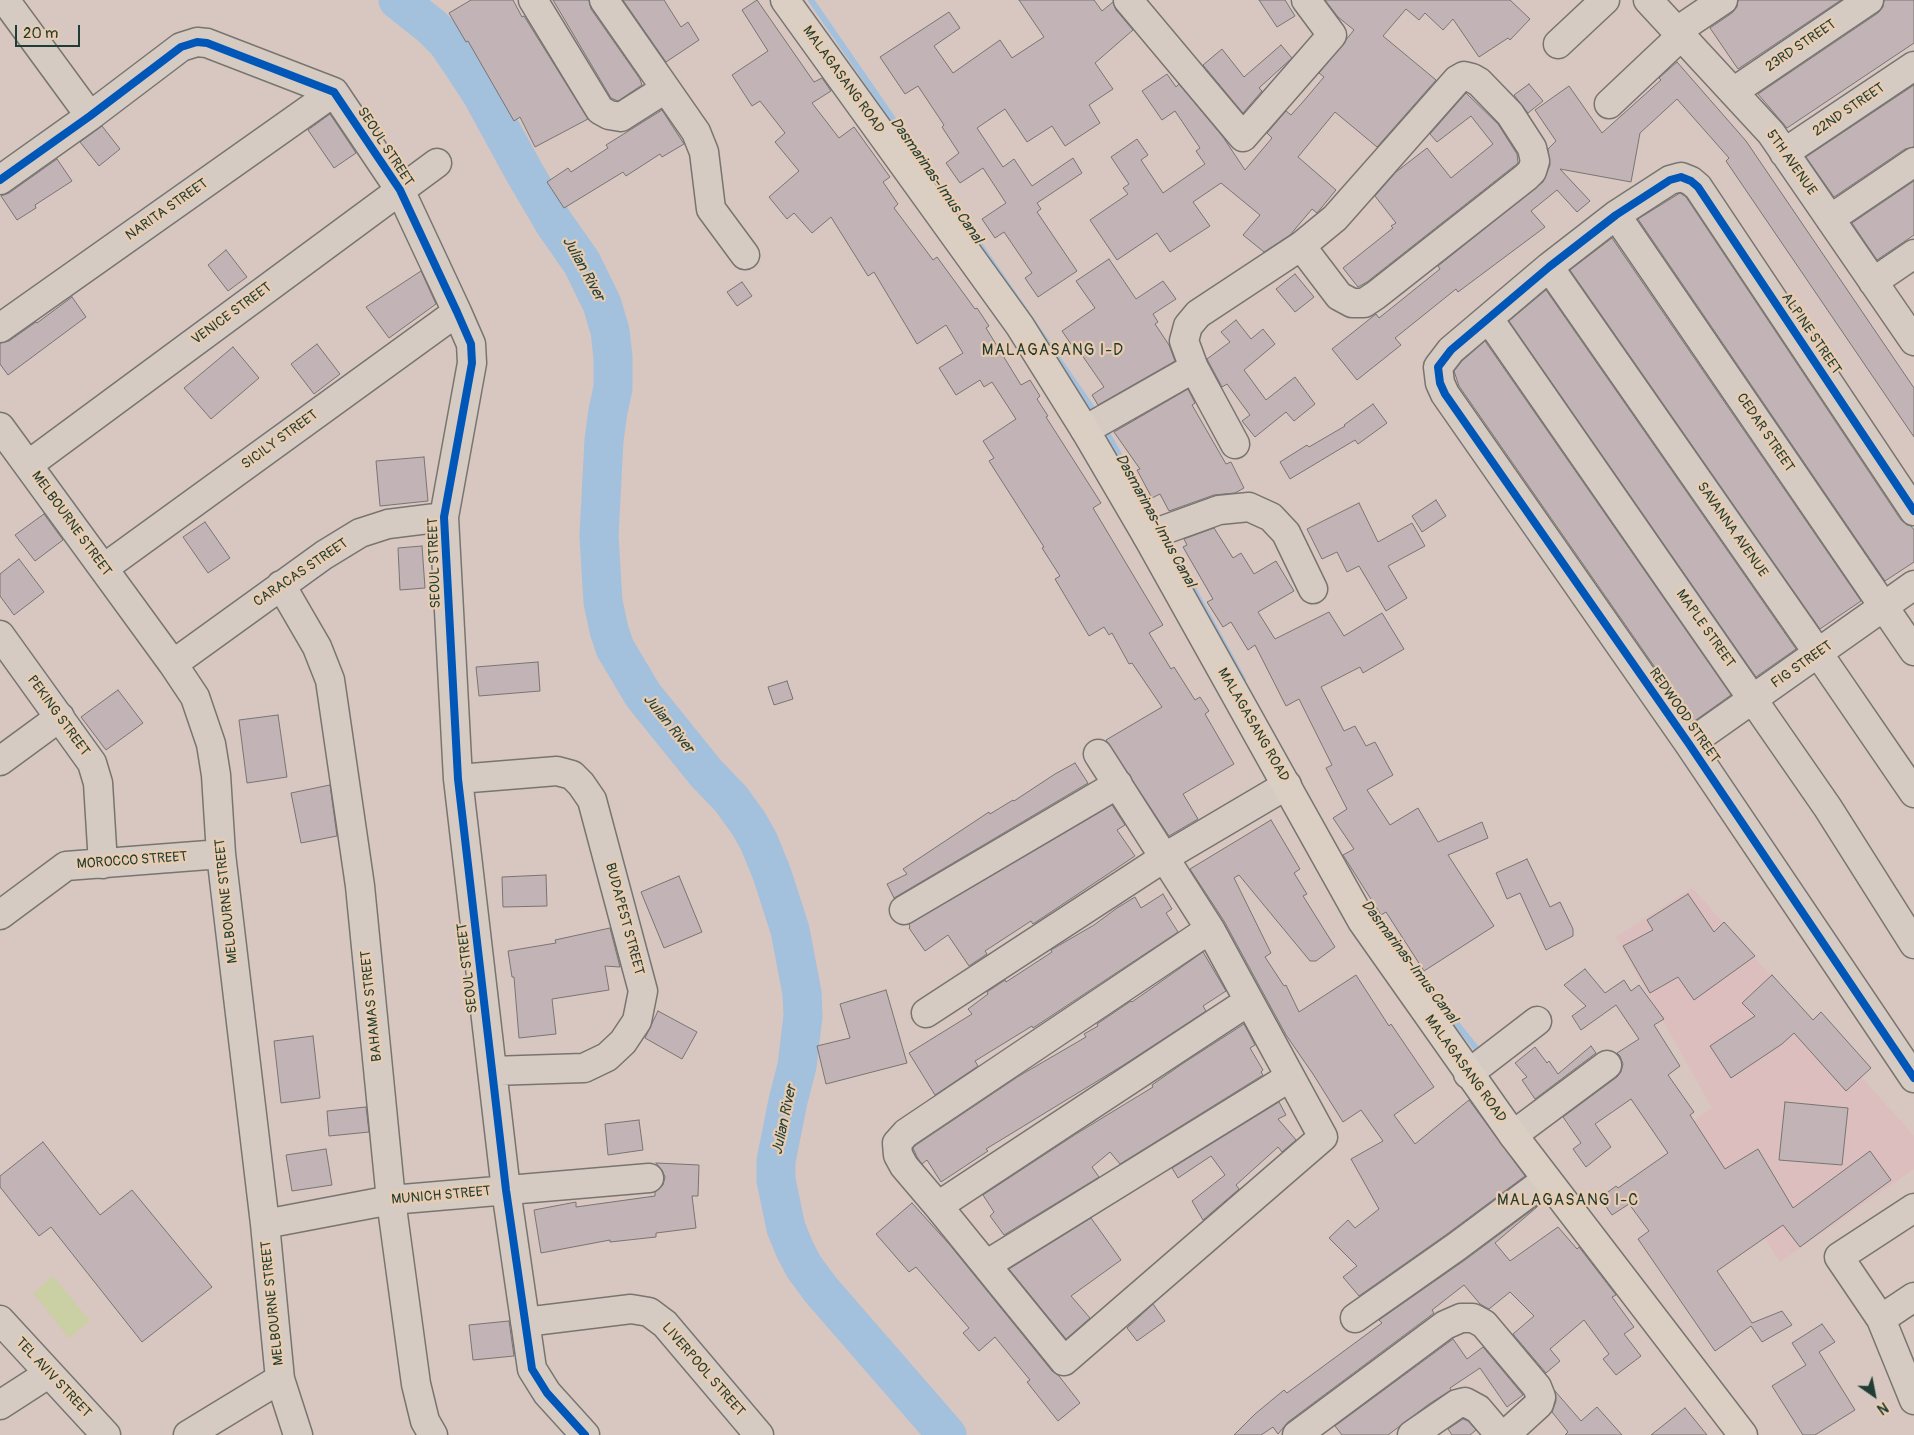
<!DOCTYPE html>
<style>
body{margin:0}
#map{position:relative;width:1914px;height:1435px;overflow:hidden;background:#d8c6c0;font-family:Pangolin,sans-serif}
canvas{display:block}
.north{position:absolute;left:1849px;top:1370px;width:50px;height:50px;-webkit-text-stroke:4px #e9ccb0;paint-order:stroke;rotate:147deg;font-size:14px;font-weight:700;line-height:20px;text-align:center;color:#1f3d34}
.north::after{content:'';display:block;margin:auto;width:18px;height:22px;background:#1f3d34;clip-path:polygon(50% 0,100% 100%,50% 72%,0 100%)}
.scale{position:absolute;left:15px;top:25px;width:65px;height:22px;box-sizing:border-box;border:2px solid #1f3d34;border-top:0;padding-left:6px;font-size:15px;line-height:18px;white-space:nowrap;color:#1f3d34;-webkit-text-stroke:4px #e9ccb0;paint-order:stroke}
</style>
<div id="map">
<canvas width="1914" height="1435"></canvas>
<div class="north">N</div>
<div class="scale">20 m</div>
</div>
<script>
const ctx = document.querySelector('canvas').getContext('2d');
ctx.lineJoin = 'round';
function paint(path, color) { ctx.fillStyle = color; ctx.fill(path, 'evenodd'); }
const toPath = rows => new Path2D(rows.map(r => 'M' + r).join(''));
function stroke(path, color, width, dash) { ctx.strokeStyle = color; ctx.lineWidth = width; ctx.lineCap = dash ? 'butt' : 'round'; ctx.setLineDash(dash || []); ctx.stroke(path); }
function label(font, color, halo, rows, align = 'center') {
  ctx.font = font + ' Pangolin,sans-serif'; ctx.lineWidth = 4.5; ctx.setLineDash([]); ctx.textBaseline = 'middle'; ctx.strokeStyle = halo; ctx.fillStyle = color; for (const [text, x, y, turn = 0] of rows) {
    ctx.save(); ctx.translate(x, y); ctx.rotate((+turn || 0) * Math.PI / 180); ctx.textAlign = isNaN(turn) ? turn : align; if (halo) ctx.strokeText(text, 0, 0); ctx.fillText(text, 0, 0); ctx.restore();
  }
}
paint(toPath([
 [1692,888,1914,1136,1914,1169,1780,1262,1691,1123,1712,1108,1616,937]
]), '#dbbebd');
paint(toPath([
 [53,1276,90,1321,69,1338,33,1293]
]), '#cacfa4');
stroke(toPath([
 [811,0,1098,417],
 [1104,428,1159,526],
 [1165,537,1243,680],
 [1404,958,1480,1053]
]), '#a3c0dc', 6);
stroke(toPath([
 [398,0,431,26,447,42,464,67,481,93,523,170,554,223,582,263,602,304,610,331,613,357,613,388,608,411,604,440,599,536,603,602,609,630,615,648,643,695,706,773,731,799,749,824,759,842,772,874,790,930,802,993,803,1016,797,1066,788,1101,776,1161,776,1180,786,1228,795,1250,804,1267,821,1290,947,1435]
]), '#a3c0dc', 39);
const building = toPath([
 [471,0,513,0,522,17,524,16,588,119,535,147,520,117,514,121,468,41,466,42,449,13,471,0],
 [553,0,589,0,591,9,640,79,642,85,618,101,611,98,553,0],
 [623,0,664,0,681,27,688,22,699,40,666,62,623,0],
 [757,0,814,82,822,78,831,91,812,103,839,138,854,127,890,177,883,182,898,204,894,208,933,260,937,257,975,309,977,308,989,326,986,328,1021,385,1030,380,1040,396,1037,399,1048,416,1046,417,1101,503,1093,508,1163,625,1149,633,1171,669,1174,667,1195,700,1200,697,1209,711,1205,714,1234,764,1183,794,1198,819,1169,836,1106,740,1162,707,1132,663,1129,664,1112,633,1109,635,1104,627,1089,636,1055,579,1060,576,1042,548,1044,547,989,461,994,458,983,441,1016,419,992,382,984,387,980,380,956,395,939,368,963,353,946,325,917,344,874,272,868,276,831,217,812,233,794,213,787,219,769,197,799,171,775,142,785,133,760,101,752,106,732,75,768,51,742,10,757,0],
 [1019,0,1094,0,1102,11,1113,2,1116,10,1133,30,1095,63,1113,89,1089,105,1100,123,1065,146,1052,126,1027,142,1005,109,977,128,1003,167,1014,159,1032,186,1073,158,1082,173,1037,203,1041,209,1037,212,1077,271,1038,297,1025,278,1032,273,1004,232,995,238,982,219,1006,203,983,168,960,183,946,163,959,153,942,127,944,125,918,86,905,94,880,57,949,12,960,28,934,46,953,73,1000,40,1012,58,1044,37,1019,0],
 [1259,0,1285,0,1295,16,1277,27,1259,0],
 [1325,0,1510,0,1530,19,1510,40,1508,38,1479,57,1453,19,1443,30,1425,13,1419,20,1406,9,1383,36,1436,80,1377,147,1335,112,1298,157,1336,190,1317,213,1312,209,1290,235,1264,252,1243,235,1260,215,1221,183,1193,202,1210,226,1170,252,1157,233,1117,260,1090,220,1128,194,1123,188,1129,184,1111,157,1137,139,1148,155,1141,160,1163,193,1205,164,1196,151,1200,148,1175,111,1162,120,1142,91,1167,74,1176,87,1179,84,1223,137,1245,170,1272,138,1267,133,1286,111,1291,115,1302,103,1324,77,1319,73,1354,30,1338,17,1325,0],
 [1738,0,1841,0,1738,69,1710,28,1732,13,1737,7,1738,0],
 [1884,0,1914,0,1914,43,1787,128,1758,94,1878,13,1883,7,1884,0],
 [1281,45,1292,58,1259,88,1262,91,1243,113,1203,65,1222,49,1244,77,1281,45],
 [1677,62,1746,141,1914,388,1914,437,1726,161,1729,158,1677,99,1640,133,1631,182,1560,169,1590,201,1577,212,1557,190,1531,211,1545,227,1458,292,1456,289,1395,338,1401,345,1357,380,1332,349,1376,314,1379,318,1440,269,1438,266,1543,182,1550,165,1548,149,1556,141,1535,110,1569,86,1602,133,1661,80,1659,78,1677,62],
 [1529,84,1543,101,1528,113,1514,95,1529,84],
 [1914,85,1914,147,1905,149,1834,197,1806,157,1914,85],
 [1466,93,1498,124,1517,154,1518,163,1367,282,1358,287,1343,268,1393,228,1391,226,1396,223,1375,196,1396,172,1427,148,1451,178,1493,144,1471,116,1437,142,1430,134,1466,93],
 [662,110,684,144,662,157,660,154,626,176,623,172,564,208,547,182,568,168,571,172,608,148,606,145,662,110],
 [330,114,356,153,334,168,308,130,330,114],
 [102,126,120,149,99,166,80,142,102,126],
 [57,159,72,181,35,205,36,208,17,220,1,196,9,193,57,159],
 [1914,181,1914,235,1877,260,1852,223,1914,181],
 [1680,193,1686,197,1901,520,1907,525,1911,526,1914,530,1914,562,1885,581,1638,219,1680,193],
 [1612,238,1861,601,1820,629,1570,270,1612,238],
 [226,250,247,277,228,291,208,265,226,250],
 [1109,259,1136,299,1163,281,1176,299,1153,314,1158,322,1155,324,1169,345,1175,361,1098,405,1092,395,1104,387,1075,345,1073,347,1062,331,1095,308,1076,281,1109,259],
 [421,271,436,304,389,338,366,307,421,271],
 [1295,274,1314,297,1295,312,1276,289,1295,274],
 [742,282,752,296,737,306,727,292,742,282],
 [1546,290,1796,649,1756,677,1509,321,1546,290],
 [72,297,86,317,8,375,0,364,0,343,9,341,36,322,37,323,72,297],
 [1236,320,1251,339,1263,329,1275,344,1244,370,1266,400,1295,377,1315,404,1294,421,1286,412,1255,437,1242,421,1250,415,1227,384,1222,387,1207,359,1230,342,1221,332,1236,320],
 [1485,341,1731,695,1693,722,1459,386,1454,371,1462,361,1485,341],
 [317,344,340,374,314,394,291,364,317,344],
 [233,347,259,378,211,419,184,388,233,347],
 [1188,389,1195,403,1192,405,1226,464,1231,462,1244,488,1235,493,1214,495,1169,511,1160,494,1152,498,1137,470,1140,469,1114,432,1188,389],
 [1373,404,1387,423,1358,444,1355,440,1290,479,1280,462,1307,445,1309,447,1345,426,1344,425,1373,404],
 [424,457,428,501,380,506,376,461,424,457],
 [1436,500,1446,516,1422,532,1412,516,1436,500],
 [1359,503,1378,542,1412,523,1425,546,1388,566,1407,598,1386,611,1359,566,1347,572,1337,552,1322,559,1307,529,1359,503],
 [44,514,63,540,35,561,15,535,44,514],
 [205,522,230,558,208,573,183,537,205,522],
 [1214,528,1233,558,1241,553,1254,574,1276,561,1294,591,1258,612,1275,639,1329,612,1344,636,1382,613,1404,649,1363,673,1360,667,1321,687,1344,731,1355,726,1366,746,1375,742,1393,775,1367,790,1390,825,1418,808,1438,842,1482,822,1488,838,1448,855,1494,926,1424,971,1386,912,1381,915,1343,855,1354,849,1333,818,1347,809,1326,768,1332,765,1299,699,1286,706,1255,645,1248,650,1231,622,1223,627,1207,602,1213,599,1183,547,1187,545,1184,539,1214,528],
 [422,546,425,588,400,590,398,548,422,546],
 [19,559,44,592,14,615,0,596,0,574,19,559],
 [538,662,540,691,479,696,476,667,538,662],
 [787,681,793,699,774,705,768,687,787,681],
 [118,690,143,723,106,750,81,717,118,690],
 [278,715,287,777,247,783,239,720,278,715],
 [1075,763,1088,783,894,898,887,884,907,874,903,869,989,812,990,814,1013,800,1014,801,1055,774,1075,763],
 [330,785,337,836,301,843,291,793,330,785],
 [1112,805,1125,825,1117,830,1135,856,1033,924,1031,921,985,951,987,954,969,966,948,935,925,951,909,928,910,927,909,924,1112,805],
 [1271,820,1300,869,1294,873,1307,894,1303,896,1335,947,1316,961,1310,961,1239,875,1234,878,1271,953,1265,957,1284,986,1286,985,1299,1012,1356,975,1389,1026,1391,1024,1434,1087,1394,1115,1415,1144,1469,1100,1525,1176,1447,1234,1359,1296,1343,1277,1357,1266,1329,1238,1348,1220,1355,1228,1379,1209,1351,1159,1383,1141,1361,1110,1343,1122,1313,1074,1286,1035,1224,921,1190,869,1271,820],
 [1527,859,1550,907,1560,902,1573,929,1573,936,1546,950,1520,893,1507,899,1496,873,1527,859],
 [546,875,547,906,503,907,502,877,546,875],
 [679,876,702,932,664,948,641,892,679,876],
 [1163,894,1172,909,1166,913,1178,932,1033,1028,1032,1026,975,1061,978,1066,935,1095,909,1053,972,1014,968,1009,988,994,987,992,1005,980,1006,982,1052,952,1051,950,1094,925,1117,908,1135,897,1141,908,1163,894],
 [1688,894,1714,932,1724,922,1755,956,1694,1000,1678,977,1650,993,1623,946,1653,930,1647,920,1688,894],
 [610,928,620,967,605,966,609,990,552,999,556,1034,519,1038,514,977,512,977,508,951,556,943,555,940,610,928],
 [1203,952,1226,991,1203,1006,1206,1011,1122,1066,986,1149,988,1151,941,1182,927,1160,922,1164,917,1157,913,1148,916,1145,1019,1076,1086,1037,1084,1034,1098,1026,1097,1024,1131,1001,1132,1002,1203,952],
 [1585,969,1605,993,1624,980,1631,991,1639,985,1664,1019,1654,1025,1680,1066,1668,1075,1694,1112,1690,1115,1725,1169,1758,1149,1793,1208,1870,1151,1891,1180,1800,1247,1783,1225,1717,1271,1752,1323,1782,1311,1792,1325,1762,1342,1751,1326,1715,1351,1638,1239,1649,1231,1629,1204,1612,1215,1600,1198,1616,1186,1618,1188,1668,1153,1631,1099,1595,1124,1611,1147,1586,1167,1573,1149,1581,1143,1563,1117,1617,1077,1621,1072,1623,1064,1620,1056,1617,1053,1639,1039,1616,1005,1581,1030,1572,1016,1586,1006,1564,985,1585,969],
 [1772,975,1813,1020,1821,1012,1871,1068,1846,1091,1794,1033,1782,1044,1731,1078,1710,1046,1755,1016,1742,1003,1772,975],
 [886,990,907,1063,826,1084,817,1046,850,1038,840,1004,886,990],
 [658,1011,697,1032,682,1059,645,1038,658,1011],
 [1244,1024,1255,1045,1250,1048,1263,1070,1261,1072,1263,1075,1120,1164,1110,1152,1092,1167,1099,1177,1004,1235,990,1216,994,1212,983,1195,1076,1134,1153,1087,1152,1085,1182,1064,1244,1024],
 [313,1036,320,1098,281,1103,274,1041,313,1036],
 [1591,1046,1596,1053,1535,1099,1522,1080,1527,1077,1515,1063,1535,1047,1547,1063,1549,1061,1558,1074,1591,1046],
 [1279,1102,1286,1115,1278,1119,1296,1140,1282,1152,1278,1147,1236,1185,1239,1189,1203,1220,1192,1201,1225,1175,1211,1156,1178,1178,1172,1168,1279,1102],
 [1785,1102,1848,1108,1842,1165,1779,1160,1785,1102],
 [366,1107,369,1132,329,1136,327,1111,366,1107],
 [639,1120,643,1150,608,1155,605,1124,639,1120],
 [43,1142,100,1215,132,1190,212,1287,142,1342,51,1227,39,1236,0,1187,0,1176,43,1142],
 [326,1149,332,1185,292,1191,286,1155,326,1149],
 [656,1163,699,1165,698,1196,692,1196,696,1228,656,1233,656,1237,610,1242,610,1240,541,1253,534,1210,576,1202,576,1207,655,1196,655,1192,663,1185,665,1177,662,1170,656,1163],
 [1544,1201,1495,1243,1510,1261,1558,1227,1577,1249,1579,1247,1616,1295,1612,1297,1634,1327,1624,1334,1641,1356,1616,1375,1603,1359,1609,1354,1584,1320,1550,1349,1560,1361,1546,1373,1513,1334,1534,1316,1510,1292,1489,1309,1480,1304,1464,1285,1432,1310,1434,1313,1288,1422,1278,1434,1273,1427,1261,1435,1234,1435,1255,1414,1284,1390,1287,1393,1382,1323,1379,1320,1465,1260,1544,1201],
 [912,1203,949,1244,1052,1371,1059,1376,1080,1403,1058,1421,1027,1382,1030,1380,995,1337,979,1351,963,1333,969,1328,916,1267,909,1272,876,1234,912,1203],
 [1091,1218,1121,1260,1071,1296,1090,1318,1066,1339,1009,1269,1091,1218],
 [1153,1304,1165,1321,1137,1341,1127,1328,1153,1304],
 [509,1321,514,1356,473,1360,469,1325,509,1321],
 [1822,1324,1835,1342,1819,1352,1855,1410,1815,1435,1803,1435,1772,1386,1806,1365,1792,1343,1822,1324],
 [1453,1339,1467,1359,1483,1347,1523,1395,1507,1407,1480,1368,1450,1388,1451,1390,1429,1404,1388,1435,1342,1435,1335,1426,1453,1339],
 [1555,1391,1581,1421,1597,1407,1622,1435,1565,1435,1568,1432,1552,1412,1556,1401,1555,1391],
 [1685,1408,1707,1435,1651,1435,1685,1408],
 [1463,1419,1468,1421,1476,1430,1470,1435,1452,1435,1448,1429,1463,1419]
]);
paint(building, '#c2b3b6');
stroke(building, '#787571', 1);
const minor = toPath([
 [5,0,90,116],
 [533,0,600,110,609,115,621,117,665,89],
 [604,0,696,132,704,152,711,209,745,255],
 [1128,0,1243,137,1332,35,1306,0],
 [1648,0,1771,133,1914,341],
 [1677,31,1723,0],
 [1558,44,1605,0],
 [1733,92,1869,0],
 [1609,104,1681,36],
 [1784,153,1914,66],
 [0,180,90,116,181,47,197,42,207,43,334,92,400,190,457,312,471,344,472,363,444,517,458,779,506,1190,532,1369,547,1393,585,1435],
 [1616,215,1914,651],
 [1830,219,1914,162],
 [1549,267,1818,653,1914,793],
 [1873,282,1914,254],
 [1489,319,1828,808,1914,944],
 [0,328,334,92],
 [1194,368,1235,444],
 [0,427,173,664,195,697,211,744,216,775,221,854,265,1224,280,1379,298,1435],
 [1085,430,1194,368,1184,341,1188,326,1198,314,1301,246,1335,218,1457,80,1464,76,1472,78,1479,82,1510,114,1532,148,1535,161,1532,171,1526,177,1376,295,1364,303,1352,303,1339,296,1301,246],
 [28,465,437,163],
 [1914,511,1698,187,1691,181,1681,177,1670,180,1616,215,1549,267,1451,350,1438,367,1440,383,1445,394,1689,744,1914,1078],
 [1147,536,1219,510,1249,507,1271,517,1286,533,1313,589],
 [104,568,457,312],
 [281,585,317,647,330,680,360,886,391,1200,416,1384,425,1421,433,1435],
 [0,635,92,763,98,783,103,864],
 [173,664,324,555,360,533,388,524,444,517],
 [1689,744,1914,585],
 [1098,754,1210,929,1323,1137,1064,1361,938,1206,904,1166,898,1155,897,1143,906,1133,1210,929],
 [0,761,60,717],
 [458,779,557,771,572,775,581,784,592,800,643,991,637,1021,623,1042,607,1057,584,1068,492,1071],
 [904,910,1118,784],
 [0,915,66,866,221,854],
 [926,1013,1165,857,1287,785],
 [1468,1074,1537,1021],
 [1513,1135,1607,1065],
 [938,1206,1249,1001],
 [1914,1208,1839,1257,1881,1319,1914,1400],
 [265,1224,391,1200,649,1178],
 [986,1265,1290,1077],
 [1355,1318,1456,1247,1546,1180],
 [1881,1319,1914,1297],
 [0,1320,106,1435],
 [525,1322,631,1309,649,1312,665,1324,759,1435],
 [0,1405,48,1374],
 [188,1435,280,1379],
 [1297,1435,1445,1325,1461,1318,1473,1318,1484,1324,1537,1387,1541,1397,1539,1404,1505,1435],
 [1412,1435,1457,1404,1465,1402,1478,1409,1500,1435]
]);
const major = toPath([
 [785,0,1020,326,1085,430,1147,536,1362,921,1513,1135,1743,1435]
]);
stroke(minor, '#787571', 31);
stroke(major, '#787571', 31);
stroke(minor, '#d6cbc3', 28);
stroke(major, '#dbcec3', 28);
stroke(toPath([
 [0,180,90,116,181,47,197,42,207,43,334,92,400,190,457,312,471,344,472,363,444,517,458,779,506,1190,532,1369,547,1393,585,1435],
 [1914,511,1698,187,1691,181,1681,177,1670,180,1616,215,1549,267,1451,350,1438,367,1440,383,1445,394,1689,744,1914,1078]
]), '#0057b8', 8);
label('14px', '#1f3d34', '#e9ccb0', [
 ["23RD STREET",1801,46,-34],
 ["MALAGASANG ROAD",843,80,54],
 ["22ND STREET",1849,110,-34],
 ["SEOUL STREET",385,147,57],
 ["5TH AVENUE",1791,163,55],
 ["NARITA STREET",167,210,-35],
 ["VENICE STREET",232,314,-36],
 ["ALPINE STREET",1811,334,56],
 ["CEDAR STREET",1765,433,56],
 ["SICILY STREET",280,440,-36],
 ["MELBOURNE STREET",71,524,54],
 ["SAVANNA AVENUE",1732,530,55],
 ["SEOUL STREET",435,563,-92],
 ["CARACAS STREET",301,573,-34],
 ["MAPLE STREET",1705,629,55],
 ["FIG STREET",1802,665,-35],
 ["PEKING STREET",58,716,54],
 ["REDWOOD STREET",1684,716,55],
 ["MALAGASANG ROAD",1253,725,60],
 ["MOROCCO STREET",132,861,-4],
 ["MELBOURNE STREET",227,901,-96],
 ["BUDAPEST STREET",624,919,75],
 ["SEOUL STREET",468,968,-97],
 ["BAHAMAS STREET",372,1006,-96],
 ["MALAGASANG ROAD",1465,1069,54],
 ["MUNICH STREET",441,1196,-5],
 ["MELBOURNE STREET",273,1303,-96],
 ["LIVERPOOL STREET",703,1370,49],
 ["TEL AVIV STREET",53,1378,47]
]);
label('italic 15px', '#24433d', '#e9ccb0', [
 ["Dasmarinas-Imus Canal",936,181,55],
 ["Julian River",583,269,61],
 ["Dasmarinas-Imus Canal",1155,521,61],
 ["Julian River",668,724,51],
 ["Dasmarinas-Imus Canal",1409,962,53],
 ["Julian River",785,1120,-78]
]);
ctx.letterSpacing = '1px';
label('16px', '#1f3d34', '#e9ccb0', [
 ["MALAGASANG I-D",1053,351],
 ["MALAGASANG I-C",1568,1201]
]);
ctx.letterSpacing = '0px';
</script>
